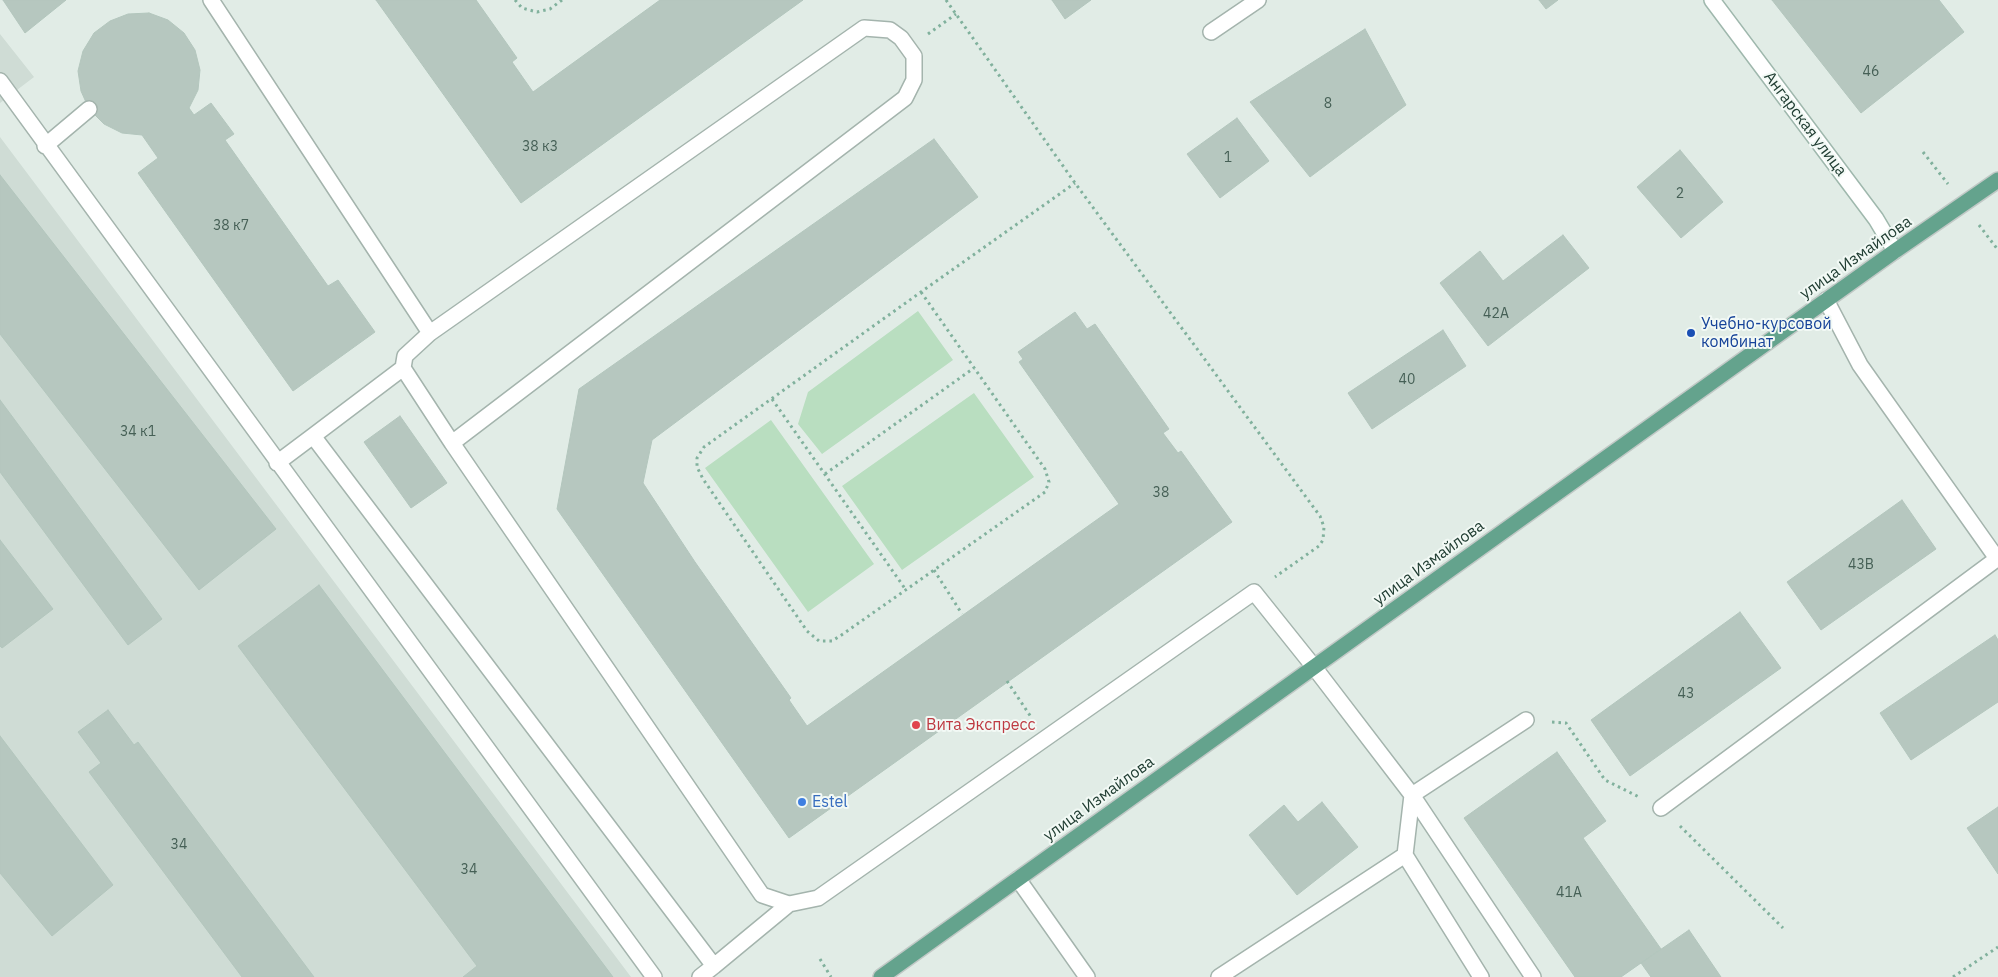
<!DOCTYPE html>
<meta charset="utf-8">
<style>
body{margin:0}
canvas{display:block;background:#e1ece6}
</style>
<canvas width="1998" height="977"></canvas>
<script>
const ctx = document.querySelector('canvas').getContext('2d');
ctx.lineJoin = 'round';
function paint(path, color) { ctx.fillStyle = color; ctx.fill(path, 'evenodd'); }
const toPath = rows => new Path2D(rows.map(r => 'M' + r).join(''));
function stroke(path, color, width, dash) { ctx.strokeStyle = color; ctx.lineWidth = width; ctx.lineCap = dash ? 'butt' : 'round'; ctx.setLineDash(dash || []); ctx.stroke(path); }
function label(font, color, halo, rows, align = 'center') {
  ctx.font = font + ' "IBM Plex Sans",sans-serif'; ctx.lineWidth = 4; ctx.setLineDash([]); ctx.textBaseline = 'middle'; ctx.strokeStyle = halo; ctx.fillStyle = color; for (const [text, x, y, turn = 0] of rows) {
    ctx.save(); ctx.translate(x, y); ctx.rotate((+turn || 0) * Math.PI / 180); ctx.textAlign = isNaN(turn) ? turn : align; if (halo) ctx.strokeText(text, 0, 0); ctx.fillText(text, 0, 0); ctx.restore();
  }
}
paint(toPath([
 [0,34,34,77,0,103],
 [0,137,631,977,0,977]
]), '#cfdcd5');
paint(toPath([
 [918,311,953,360,822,454,798,424,808,392],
 [974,393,1034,477,902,570,842,486],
 [771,420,874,564,808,612,705,468]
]), '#b9dec0');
const building = toPath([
 [3,0,66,0,25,33,3,0],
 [376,0,476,0,517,58,512,62,533,92,660,0,803,0,521,203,376,0],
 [1052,0,1091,0,1065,19,1052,0],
 [1539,0,1558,0,1546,9,1539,0],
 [1772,0,1939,0,1964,32,1861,113,1772,0],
 [149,13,168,20,184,33,195,50,200,70,198,90,189,108,194,115,211,103,234,134,225,140,328,286,338,280,375,332,293,391,138,173,158,158,142,135,122,133,104,124,89,109,81,91,78,71,83,51,94,33,110,21,128,14,149,13],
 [1365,29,1406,105,1310,177,1250,102,1365,29],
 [1237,118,1269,161,1220,198,1187,154,1237,118],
 [934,139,978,197,652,440,643,483,695,562,791,698,789,700,807,726,1119,504,1019,362,1023,359,1018,352,1075,312,1087,329,1095,324,1169,429,1163,433,1178,453,1181,451,1232,522,789,838,557,509,579,389,934,139],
 [1680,150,1723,202,1681,238,1637,187,1680,150],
 [0,175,276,529,199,590,0,334,0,175],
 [1563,235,1589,268,1488,346,1440,283,1480,251,1503,281,1563,235],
 [1443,330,1466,366,1372,429,1348,393,1443,330],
 [0,400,162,619,128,645,0,472,0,400],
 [400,416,447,483,411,508,364,442,400,416],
 [1902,500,1936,549,1821,630,1787,582,1902,500],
 [0,540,53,609,2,648,0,646,0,540],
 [319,585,613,977,463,977,477,966,238,646,319,585],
 [1740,612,1781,668,1630,776,1591,720,1740,612],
 [1995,635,1998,640,1998,702,1911,760,1880,713,1995,635],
 [108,710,134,745,138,742,314,977,242,977,89,772,101,763,78,732,108,710],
 [0,736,113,885,52,936,0,873,0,736],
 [1557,752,1606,821,1583,838,1661,949,1621,977,1575,977,1464,818,1557,752],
 [1322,802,1358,847,1297,895,1249,835,1284,805,1298,822,1322,802],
 [1998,807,1998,874,1967,828,1998,807],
 [1689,930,1721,977,1651,977,1641,963,1689,930]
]);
paint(building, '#b6c7bf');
stroke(building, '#b3c6bd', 1);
const lane = toPath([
 [211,0,430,333],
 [0,81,654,977],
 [45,146,89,109],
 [1826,300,1860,365,1998,560],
 [403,368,313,436,714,966,700,977],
 [452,443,905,98,914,80,914,56,901,38,890,30,864,28,430,333,405,356,403,368,452,443,762,895,789,904,818,898,1254,592,1314,667,1412,795,1533,977],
 [277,463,313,436],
 [1661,808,1998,558],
 [1018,879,1087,977],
 [714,966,789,904],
 [1219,977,1405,855],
 [1481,977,1405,855,1412,795,1526,720]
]);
const street = toPath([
 [1211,32,1258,0]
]);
const secondary = toPath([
 [1712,0,1876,219,1895,251]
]);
const primary = toPath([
 [881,977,1895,251,1998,180]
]);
stroke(lane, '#a4b4ad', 18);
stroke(street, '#a4b4ad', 18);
stroke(secondary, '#9fb8ad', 18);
stroke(primary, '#c1c9c6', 18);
stroke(toPath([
 [515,0,522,8,537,12,550,9,562,0],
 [946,0,1075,183,1320,516,1324,527,1323,540,1319,546,1275,577],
 [928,34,956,14],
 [1923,152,1948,184],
 [1979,225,1998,250],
 [921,292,1045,469,1049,482,1045,492,843,634,832,641,819,641,807,631,703,479,697,467,697,458,704,447,921,292,1075,183],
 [772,399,906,590],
 [825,474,974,368],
 [934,570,962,614],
 [1007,681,1031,717],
 [1552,722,1566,723,1605,780,1639,797],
 [1680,826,1783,928],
 [820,959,831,977],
 [1953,977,1998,947]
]), '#81b19d', 3, [2.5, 4]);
stroke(lane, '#fff', 15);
stroke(street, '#fff', 15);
stroke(secondary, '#fff', 15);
stroke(primary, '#64a38d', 15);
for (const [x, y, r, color] of [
 [1691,333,5,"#1a4fb4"],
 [916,725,5,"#e0444e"],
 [802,802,5,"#3f7fe0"]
]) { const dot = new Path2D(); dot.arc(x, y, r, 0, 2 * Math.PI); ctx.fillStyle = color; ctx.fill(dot); stroke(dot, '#f2f9f5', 2); }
label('14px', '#466056', null, [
 ["46",1871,72],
 ["8",1328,104],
 ["38 к3",540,147],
 ["1",1228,158],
 ["2",1680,194],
 ["38 к7",231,226],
 ["42А",1496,314],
 ["40",1407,380],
 ["34 к1",138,432],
 ["38",1161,493],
 ["43В",1861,565],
 ["43",1686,694],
 ["34",179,845],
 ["34",469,870],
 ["41А",1569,893]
]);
label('16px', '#213e33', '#f2f9f5', [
 ["Ангарская улица",1805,124,53],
 ["улица Измайлова",1856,258,-35],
 ["улица Измайлова",1429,563,-36],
 ["улица Измайлова",1099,799,-36]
]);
label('16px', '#164399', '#f2f9f5', [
 ["Учебно-курсовой",1701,324],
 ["комбинат",1701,342]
], 'left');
label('16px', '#be3a42', '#f2f9f5', [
 ["Вита Экспресс",926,725]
], 'left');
label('16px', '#366cbe', '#f2f9f5', [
 ["Estel",812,802]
], 'left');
</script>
